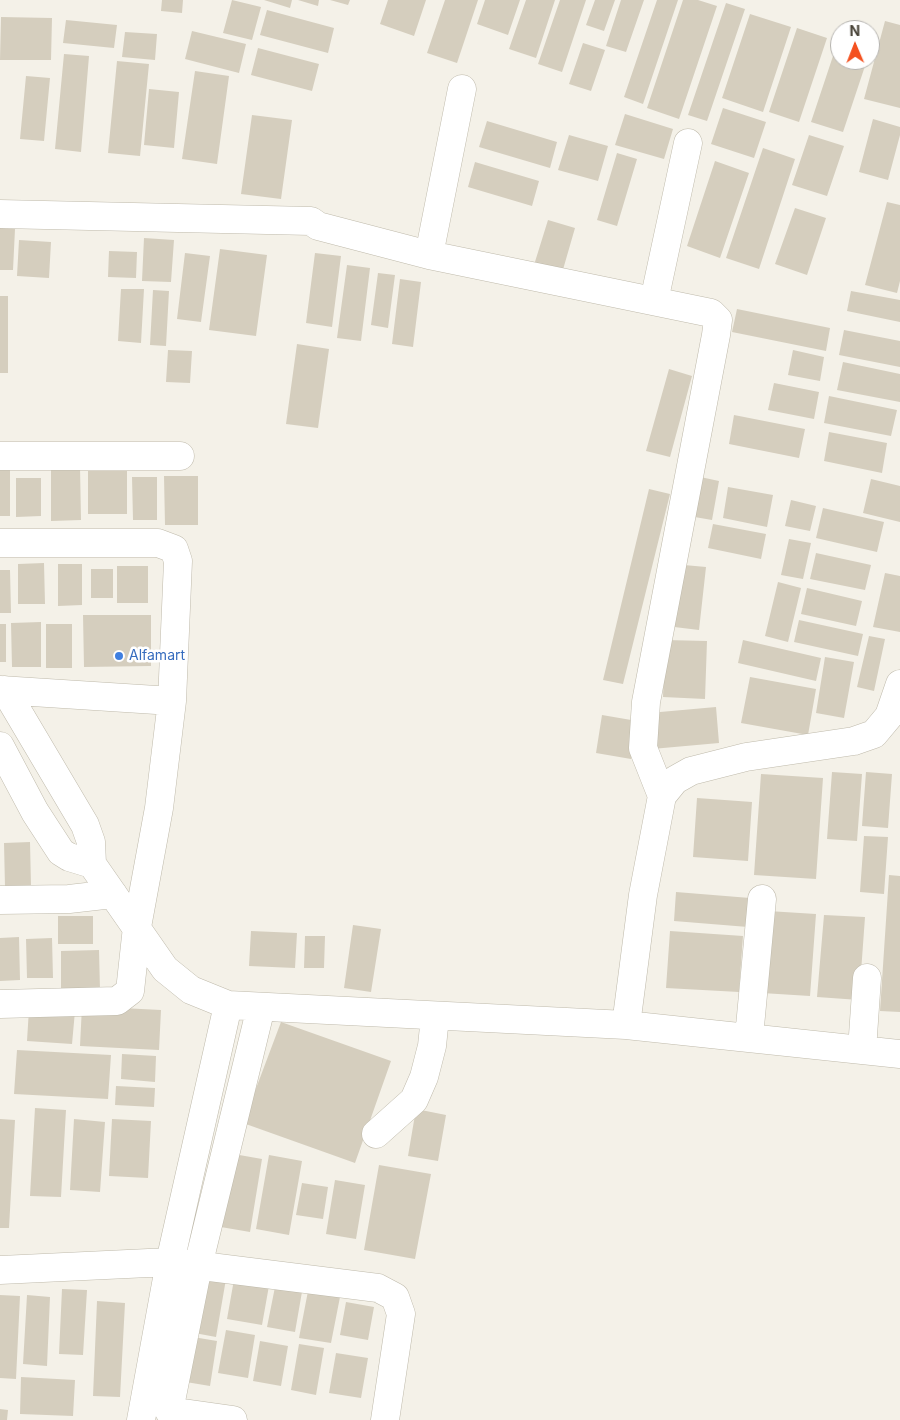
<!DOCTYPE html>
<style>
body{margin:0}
#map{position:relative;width:900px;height:1420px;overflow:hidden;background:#f4f1e8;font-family:Inter,sans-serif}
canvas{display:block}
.north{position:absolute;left:830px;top:20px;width:50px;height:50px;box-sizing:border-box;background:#fff;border:1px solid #b5b3af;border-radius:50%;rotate:359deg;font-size:14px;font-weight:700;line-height:20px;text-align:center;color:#474237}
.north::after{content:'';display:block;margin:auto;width:18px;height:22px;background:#f4511f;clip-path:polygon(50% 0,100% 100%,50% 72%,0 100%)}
</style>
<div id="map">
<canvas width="900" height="1420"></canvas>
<div class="north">N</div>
</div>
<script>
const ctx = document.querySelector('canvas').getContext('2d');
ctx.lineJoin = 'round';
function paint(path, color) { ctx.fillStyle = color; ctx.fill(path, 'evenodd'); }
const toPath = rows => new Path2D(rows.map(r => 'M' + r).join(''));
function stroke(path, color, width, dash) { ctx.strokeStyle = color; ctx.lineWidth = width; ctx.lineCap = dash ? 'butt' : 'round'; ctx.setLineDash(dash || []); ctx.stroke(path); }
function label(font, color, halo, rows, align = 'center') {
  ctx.font = font + ' Inter,sans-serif'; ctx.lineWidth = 5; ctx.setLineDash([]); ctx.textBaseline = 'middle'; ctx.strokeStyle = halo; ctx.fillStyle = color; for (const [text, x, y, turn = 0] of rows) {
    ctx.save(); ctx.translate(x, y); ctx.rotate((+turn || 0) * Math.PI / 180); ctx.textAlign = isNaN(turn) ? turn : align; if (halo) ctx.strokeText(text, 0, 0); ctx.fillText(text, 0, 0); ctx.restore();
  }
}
paint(toPath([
 [162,0,183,0,182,13,161,11],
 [232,0,261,7,252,40,223,33],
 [264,0,292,0,290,8],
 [298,0,319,0,318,6],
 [330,0,350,0,348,5],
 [388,0,426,0,414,36,380,24],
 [445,0,478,0,457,63,427,53],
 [485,0,520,0,508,35,477,24],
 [526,0,555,0,536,58,509,49],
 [560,0,586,0,562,72,538,64],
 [595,0,615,0,604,31,586,25],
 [621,0,644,0,626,52,606,46],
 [657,0,678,0,643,104,624,97],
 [683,0,698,0,717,6,679,119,647,108],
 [726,3,745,9,707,121,688,115],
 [267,10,334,28,328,53,260,35],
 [750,14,791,27,763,112,722,98],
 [1,17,52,18,51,60,0,60],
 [66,20,117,25,114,48,63,43],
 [885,21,900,25,900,108,864,99],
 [797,28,827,38,799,122,769,112],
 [192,31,246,44,239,73,185,59],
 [125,32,157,34,155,60,122,57],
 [840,35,840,60,867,60,843,132,811,122],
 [870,38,874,40,870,52],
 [583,43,605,50,591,91,569,84],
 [258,48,319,64,312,91,251,75],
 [64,54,89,56,81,152,55,149],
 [117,61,149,64,140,156,108,153],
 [195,71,229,76,217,164,182,159],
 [26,76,50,78,44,141,20,139],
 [149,89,179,92,174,148,144,145],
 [723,108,766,122,754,158,711,144],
 [625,114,673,129,664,159,615,145],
 [252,115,292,120,281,199,241,194],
 [873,119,900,127,900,135,888,180,859,172],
 [487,121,557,142,550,168,479,147],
 [569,135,608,146,598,181,558,170],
 [809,135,844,146,827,196,792,185],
 [763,148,795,159,759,269,726,258],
 [617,153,637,159,617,226,597,220],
 [715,161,749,173,720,258,687,246],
 [475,162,539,181,532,206,468,187],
 [887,202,900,205,900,281,897,293,865,285],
 [795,208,826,218,807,275,775,264],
 [548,220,575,228,562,273,534,265],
 [0,228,15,229,13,270,0,270],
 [144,238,174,240,171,282,142,281],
 [19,240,51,242,49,278,17,276],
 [220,249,267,255,256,336,209,330],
 [109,251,137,252,136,278,108,277],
 [185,253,210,256,201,322,177,319],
 [315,253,341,256,332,327,306,323],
 [347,265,370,268,361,341,337,338],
 [378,273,395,275,388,328,371,325],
 [400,279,421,282,413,347,392,344],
 [121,289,144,289,141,343,118,341],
 [153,290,169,291,166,346,150,345],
 [851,291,900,300,900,322,847,311],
 [0,296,8,296,8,373,0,373],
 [737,309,830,328,826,351,732,332],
 [844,330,900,341,900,367,839,355],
 [297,344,329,349,318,428,286,424],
 [168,350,192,351,190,383,166,382],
 [793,350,824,357,820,381,788,375],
 [843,362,900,374,900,402,837,390],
 [669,369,692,376,670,457,646,451],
 [774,383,819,392,814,419,768,410],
 [829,396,897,410,891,436,824,423],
 [734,415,805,429,799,458,729,444],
 [829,432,887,443,882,473,824,461],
 [51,467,80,467,81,520,51,521],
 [0,469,10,469,10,516,0,516],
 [88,471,127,471,127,514,88,514],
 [691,475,719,481,712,520,683,515],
 [164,476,198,476,198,525,165,525],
 [132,477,157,477,157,520,133,520],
 [16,478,41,478,41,516,16,517],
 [871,479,900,486,900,522,863,513],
 [728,487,773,495,767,527,723,518],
 [649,489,670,494,623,684,603,680],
 [791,500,816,506,810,531,785,526],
 [823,508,884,522,877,552,816,538],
 [713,524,766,534,761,559,708,548],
 [789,539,811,543,803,579,781,575],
 [816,553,871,565,865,590,810,579],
 [44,563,45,604,18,604,18,564],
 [58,564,82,564,82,605,58,606],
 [673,564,706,567,699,630,666,626],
 [117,566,148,566,148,603,117,603],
 [91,569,113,569,113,598,91,598],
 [0,570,10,570,11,613,0,613],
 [885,573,900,576,900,632,873,627],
 [778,582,801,588,788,642,765,636],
 [807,588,862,601,856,626,801,614],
 [83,615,151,615,151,666,84,667],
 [799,620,863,634,858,656,794,642],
 [41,622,41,667,12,667,11,623],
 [0,624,6,624,6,662,0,662],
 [46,624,72,624,72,668,46,668],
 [869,636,885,639,874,691,857,687],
 [665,640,707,641,705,699,663,697],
 [743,640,821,658,816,681,738,663],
 [825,657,854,662,844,718,816,713],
 [750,677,816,689,808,735,741,723],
 [716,707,719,743,652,749,649,713],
 [602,715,637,721,631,759,596,753],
 [832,772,862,774,857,841,827,839],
 [866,772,892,774,888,828,862,826],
 [761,774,823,778,816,879,754,875],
 [697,798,752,802,748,861,693,857],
 [864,836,888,837,884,894,860,892],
 [30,842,31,886,5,887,4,843],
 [889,875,900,876,900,1012,880,1011],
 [676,892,750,898,748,927,674,921],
 [768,911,816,914,810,996,762,993],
 [824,915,865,917,859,1000,817,997],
 [58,916,93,916,93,944,58,944],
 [353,925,381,929,371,992,344,988],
 [251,931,297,933,295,968,249,966],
 [670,931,743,936,739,992,666,988],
 [305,936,325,936,324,968,304,968],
 [19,937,20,980,0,981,0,938],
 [52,938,53,978,27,978,26,939],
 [99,950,100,990,61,991,61,951],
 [82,1006,161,1010,159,1050,80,1046],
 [29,1009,75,1011,72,1044,27,1041],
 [281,1022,391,1061,355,1163,243,1123],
 [17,1050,111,1055,108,1099,14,1094],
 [122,1054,156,1056,155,1082,121,1079],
 [116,1086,155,1088,154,1107,115,1105],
 [35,1108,66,1110,61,1197,30,1196],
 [416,1109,446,1115,438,1161,408,1156],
 [0,1119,15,1120,9,1228,0,1228],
 [74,1119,105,1122,100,1192,70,1190],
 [112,1119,151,1121,148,1178,109,1176],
 [228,1153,262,1159,250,1232,215,1226],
 [269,1155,302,1161,289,1235,256,1229],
 [379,1165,431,1174,415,1259,364,1250],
 [335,1180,365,1185,356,1239,326,1234],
 [302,1183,328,1187,323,1219,296,1215],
 [199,1274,226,1279,216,1337,189,1332],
 [235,1274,270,1280,262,1325,227,1319],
 [276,1282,303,1286,295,1332,267,1327],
 [62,1289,87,1290,83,1355,59,1354],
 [308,1291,340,1297,331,1343,299,1338],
 [0,1295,20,1296,16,1379,0,1378],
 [27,1295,50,1297,47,1366,23,1364],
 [97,1301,125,1303,120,1397,93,1396],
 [346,1302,374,1307,368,1340,340,1335],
 [226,1330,255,1335,248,1378,218,1373],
 [193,1337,217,1341,210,1386,186,1382],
 [260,1341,288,1346,281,1386,253,1381],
 [299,1344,324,1348,316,1395,291,1390],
 [336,1353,368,1358,361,1398,329,1393],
 [21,1377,75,1380,73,1416,20,1414],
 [0,1409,8,1410,7,1420,0,1420]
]), '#d5cebe');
const minor = toPath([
 [0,214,311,221,318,226,429,255,711,313,718,320,716,335,646,702,643,748,662,796],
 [429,255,462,89],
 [654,301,688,143],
 [0,456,180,456],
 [0,543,158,543,174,549,178,561,172,701,159,808,137,927,130,991,117,1001,0,1004],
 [0,690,172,701],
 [5,690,85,825,91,842,92,864,165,969,191,990,228,1005,626,1025,900,1054],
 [0,746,35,812,61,852,69,857,92,864],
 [0,900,69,899,113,894],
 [626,1025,643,895,662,796,675,780,691,771,746,757,854,741,874,734,889,716,900,684],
 [749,1037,762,899],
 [862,1050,867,978],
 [376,1134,414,1100,424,1077,432,1046,435,1017],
 [0,1270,170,1262,378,1288,395,1297,401,1314,385,1420],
 [141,1420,170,1262,228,1005],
 [233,1420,169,1411,198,1266,261,1007]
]);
stroke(minor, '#bfbaab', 29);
stroke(minor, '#fff', 28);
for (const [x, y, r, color] of [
 [119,656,5,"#3f7fe0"]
]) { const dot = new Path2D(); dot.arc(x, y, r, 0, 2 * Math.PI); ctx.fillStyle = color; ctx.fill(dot); stroke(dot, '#fff', 2); }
label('14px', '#366cbe', '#fff', [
 ["Alfamart",129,656]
], 'left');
</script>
